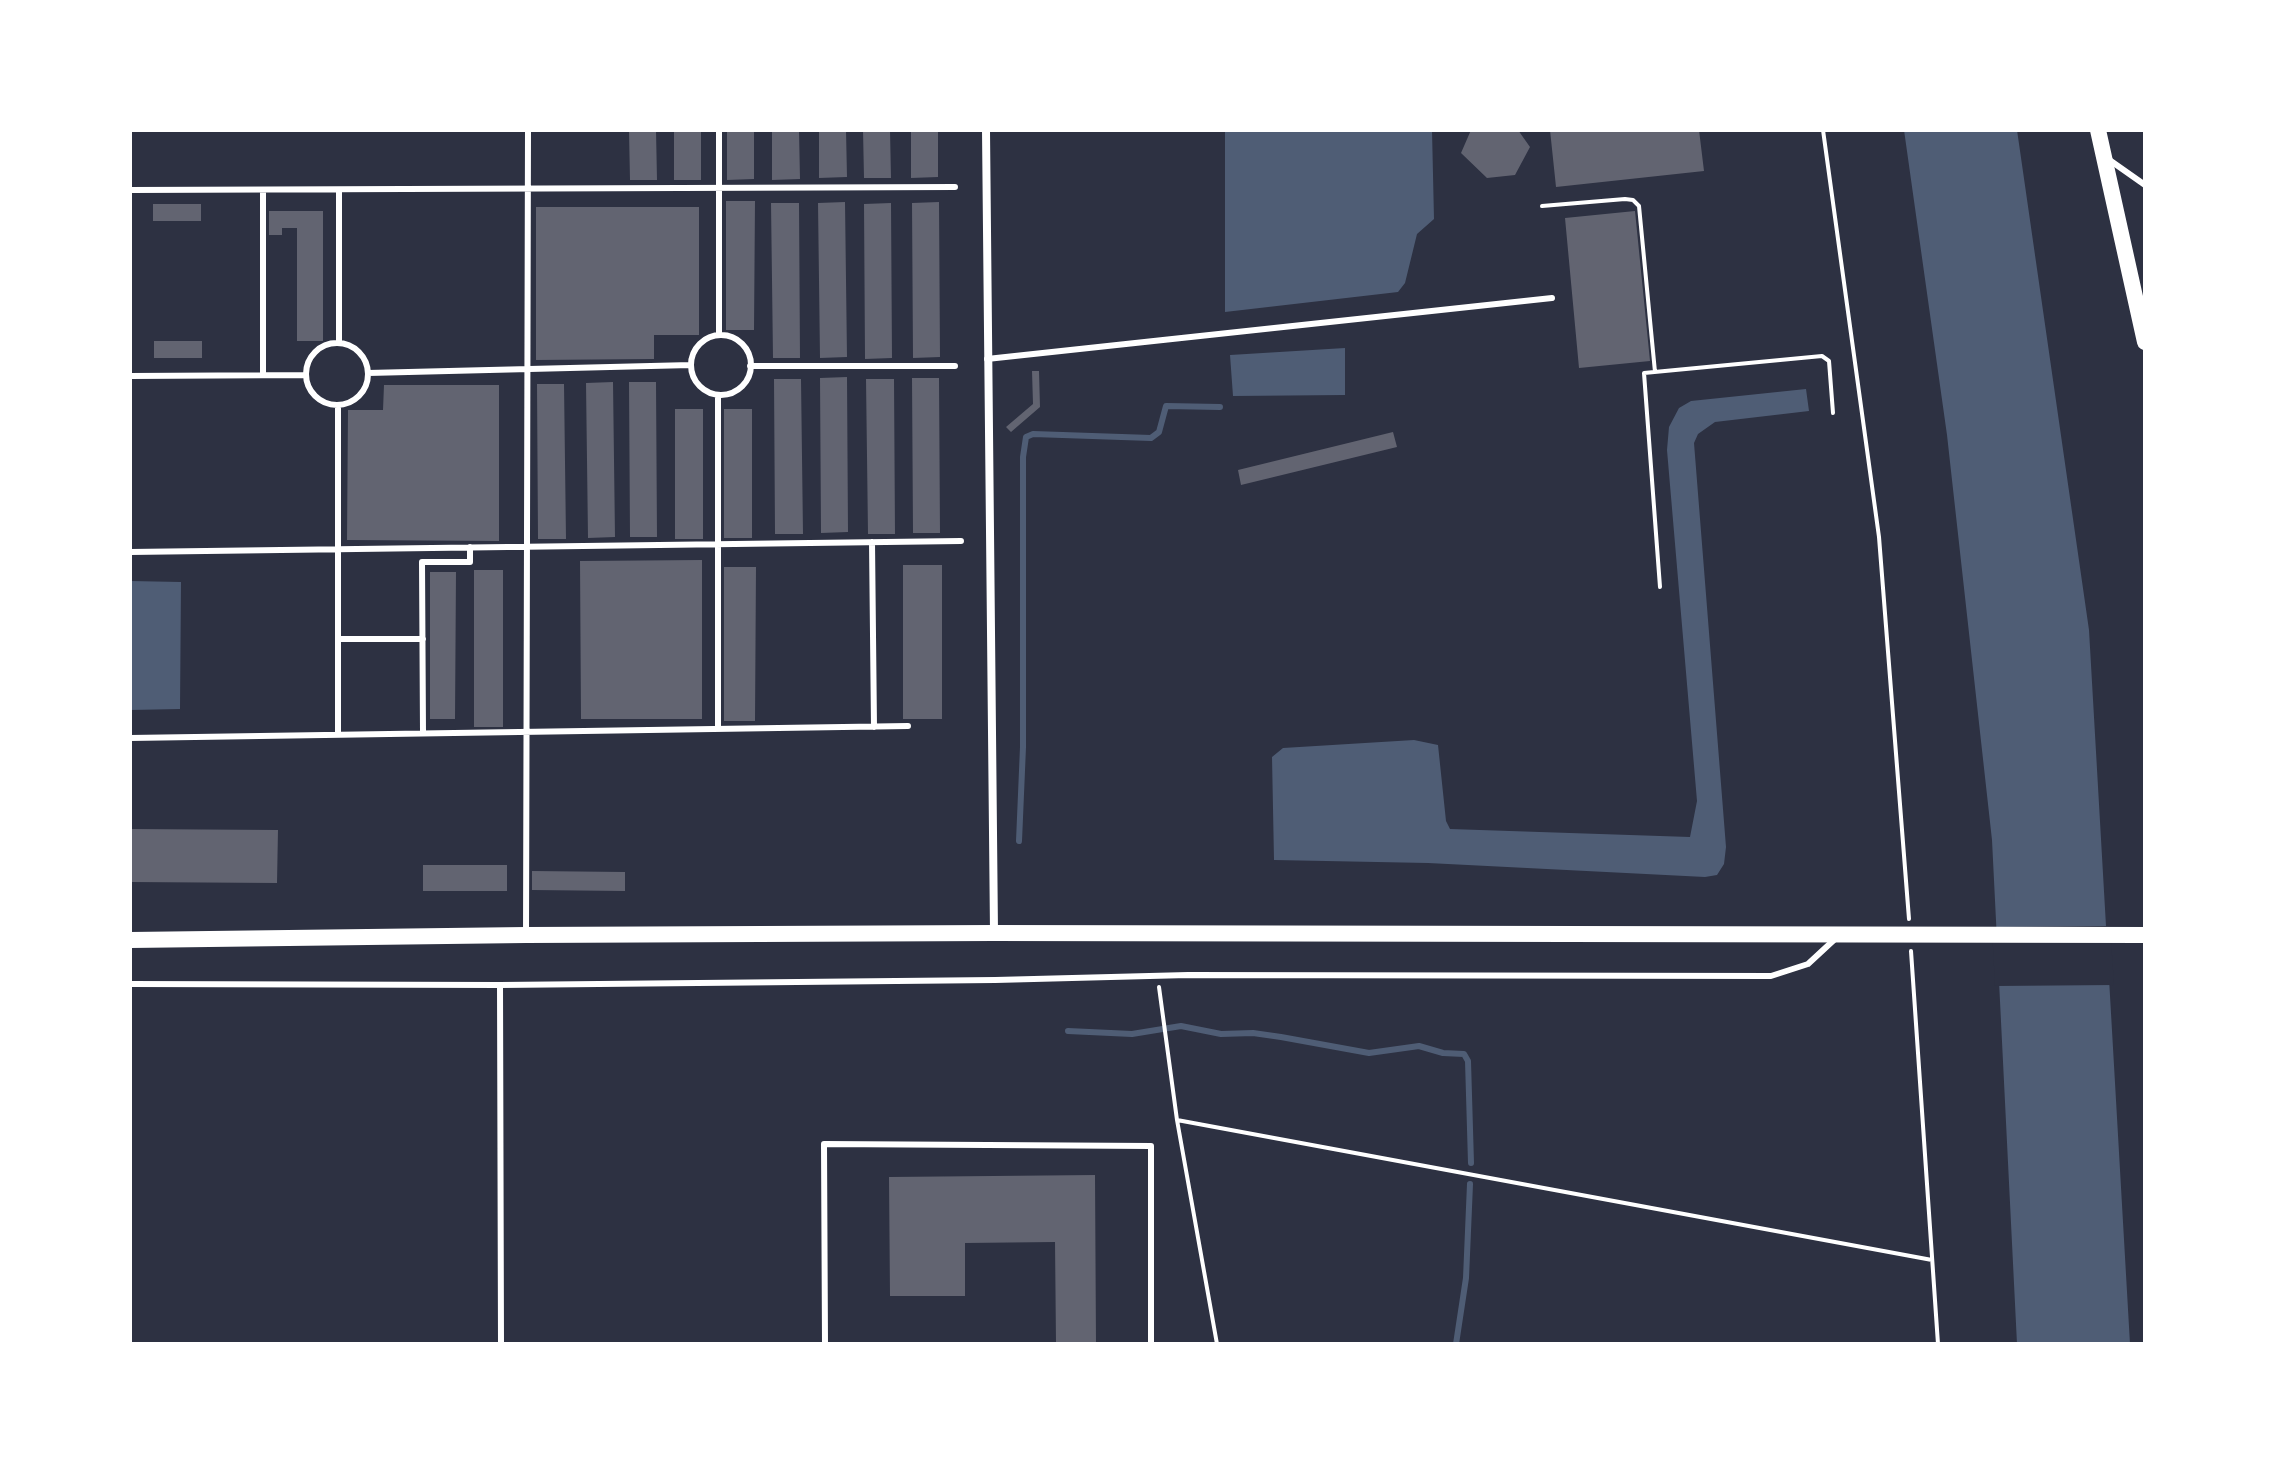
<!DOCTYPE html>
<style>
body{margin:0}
#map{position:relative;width:2275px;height:1474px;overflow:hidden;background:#2d3142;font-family:"Sofia Sans Condensed",sans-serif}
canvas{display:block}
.frame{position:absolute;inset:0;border:132px solid #fff;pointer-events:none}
</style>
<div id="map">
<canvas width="2275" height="1474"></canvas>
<div class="frame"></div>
</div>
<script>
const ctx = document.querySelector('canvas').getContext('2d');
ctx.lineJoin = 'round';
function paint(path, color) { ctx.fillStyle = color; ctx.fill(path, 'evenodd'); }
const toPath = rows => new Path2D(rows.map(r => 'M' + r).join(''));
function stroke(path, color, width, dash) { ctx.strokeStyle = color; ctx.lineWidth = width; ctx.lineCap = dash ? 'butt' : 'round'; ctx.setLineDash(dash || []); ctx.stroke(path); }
paint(toPath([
 [1225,130,1432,130,1434,219,1417,234,1405,283,1398,292,1225,312],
 [1904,130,2017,130,2089,630,2130,1344,2017,1344,1992,840,1947,435],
 [1345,348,1345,395,1233,396,1230,355],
 [1806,389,1809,411,1715,422,1698,434,1694,443,1726,847,1724,864,1717,875,1705,877,1428,863,1274,860,1272,757,1283,748,1414,740,1438,745,1446,821,1450,829,1690,837,1697,801,1667,450,1669,427,1679,408,1691,401],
 [130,581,181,582,180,709,130,710]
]), '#4f5d75');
paint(toPath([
 [2110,926,2114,985,1995,986,1992,927]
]), '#2d3142');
stroke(toPath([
 [1019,841,1023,747,1023,457,1026,437,1033,434,1151,438,1159,432,1166,406,1220,407],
 [1068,1031,1132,1034,1181,1026,1221,1034,1253,1033,1281,1037,1369,1053,1419,1046,1443,1053,1464,1054,1468,1061,1471,1163],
 [1456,1344,1466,1278,1470,1184]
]), '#4f5d75', 6);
paint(toPath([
 [629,130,656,130,657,180,630,180],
 [674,130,701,130,701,180,674,180],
 [727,130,754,130,754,179,727,180],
 [772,130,799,130,800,179,772,180],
 [819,130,846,130,847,177,819,178],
 [863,130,890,130,891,178,864,178],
 [911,130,938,130,938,177,911,178],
 [1471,130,1518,130,1530,147,1515,175,1487,178,1461,153],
 [1550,130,1699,130,1704,171,1556,187],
 [726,201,755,201,754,330,726,330],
 [845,202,847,357,820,358,818,203],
 [939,202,940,357,913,358,912,203],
 [771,203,799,203,800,358,773,358],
 [891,203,892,358,865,359,864,204],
 [153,204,201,204,201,221,153,221],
 [536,207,699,207,699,335,654,335,654,359,536,360],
 [269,211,323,211,323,341,297,341,297,228,282,228,282,235,269,235],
 [1635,211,1650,361,1579,368,1565,218],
 [154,341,202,341,202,358,154,358],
 [1032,371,1039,371,1040,407,1011,432,1006,427,1033,404],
 [847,377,848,532,821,533,820,378],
 [912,378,939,378,940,533,913,533],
 [774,379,801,379,803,534,775,534],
 [866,379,894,379,895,534,868,534],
 [613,382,615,537,588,538,586,383],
 [629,382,656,382,657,537,630,537],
 [537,384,564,384,566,539,538,539],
 [384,385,499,385,499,541,347,540,348,410,383,410],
 [675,409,703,409,703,539,675,539],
 [724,409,752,409,752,538,724,538],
 [1393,432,1397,447,1241,485,1238,470],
 [702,560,702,719,581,719,580,561],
 [903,565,942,565,942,719,903,719],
 [724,567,756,567,755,721,724,721],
 [474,570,503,570,503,727,474,727],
 [430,572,456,572,455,719,430,719],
 [130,829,278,830,277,883,130,882],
 [423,865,507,865,507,891,423,891],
 [532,871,625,872,625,891,532,890],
 [1095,1175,1096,1344,1056,1344,1055,1242,965,1243,965,1296,890,1296,889,1177]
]), '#626471');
stroke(toPath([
 [1823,130,1879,537,1909,919],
 [1542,206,1625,199,1633,200,1639,206,1655,372],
 [1660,587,1644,373,1822,356,1829,361,1833,413],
 [1911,951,1938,1344],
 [1159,987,1177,1120,1217,1344],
 [1177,1120,1932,1260]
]), '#fff', 4);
stroke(toPath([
 [719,130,719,335],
 [2108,159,2145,185],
 [130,190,955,187],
 [339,190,339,343],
 '691 365a30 30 0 1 1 60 0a30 30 0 1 1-60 0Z',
 '306 374a31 31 0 1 1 62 0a31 31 0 1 1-62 0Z',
 [987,359,1552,298],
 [750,366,955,366],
 [368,373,691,365],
 [263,375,263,190],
 [130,376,306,375],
 [718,395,718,729],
 [338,405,338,735],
 [872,542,874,727],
 [130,552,961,541],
 [338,639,423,639],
 [423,733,422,562,470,562,470,547],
 [130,738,908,726],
 [526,935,528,130],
 [130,984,500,985,995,980,1188,975,1771,976,1808,964,1835,939],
 [500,985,501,1344],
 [825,1344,824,1144,1151,1146,1151,1344]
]), '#fff', 6);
stroke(toPath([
 [986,130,994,932]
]), '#fff', 8);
stroke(toPath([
 [2098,130,2145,342],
 [130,940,526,935,994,933,2145,935]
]), '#fff', 16);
</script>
